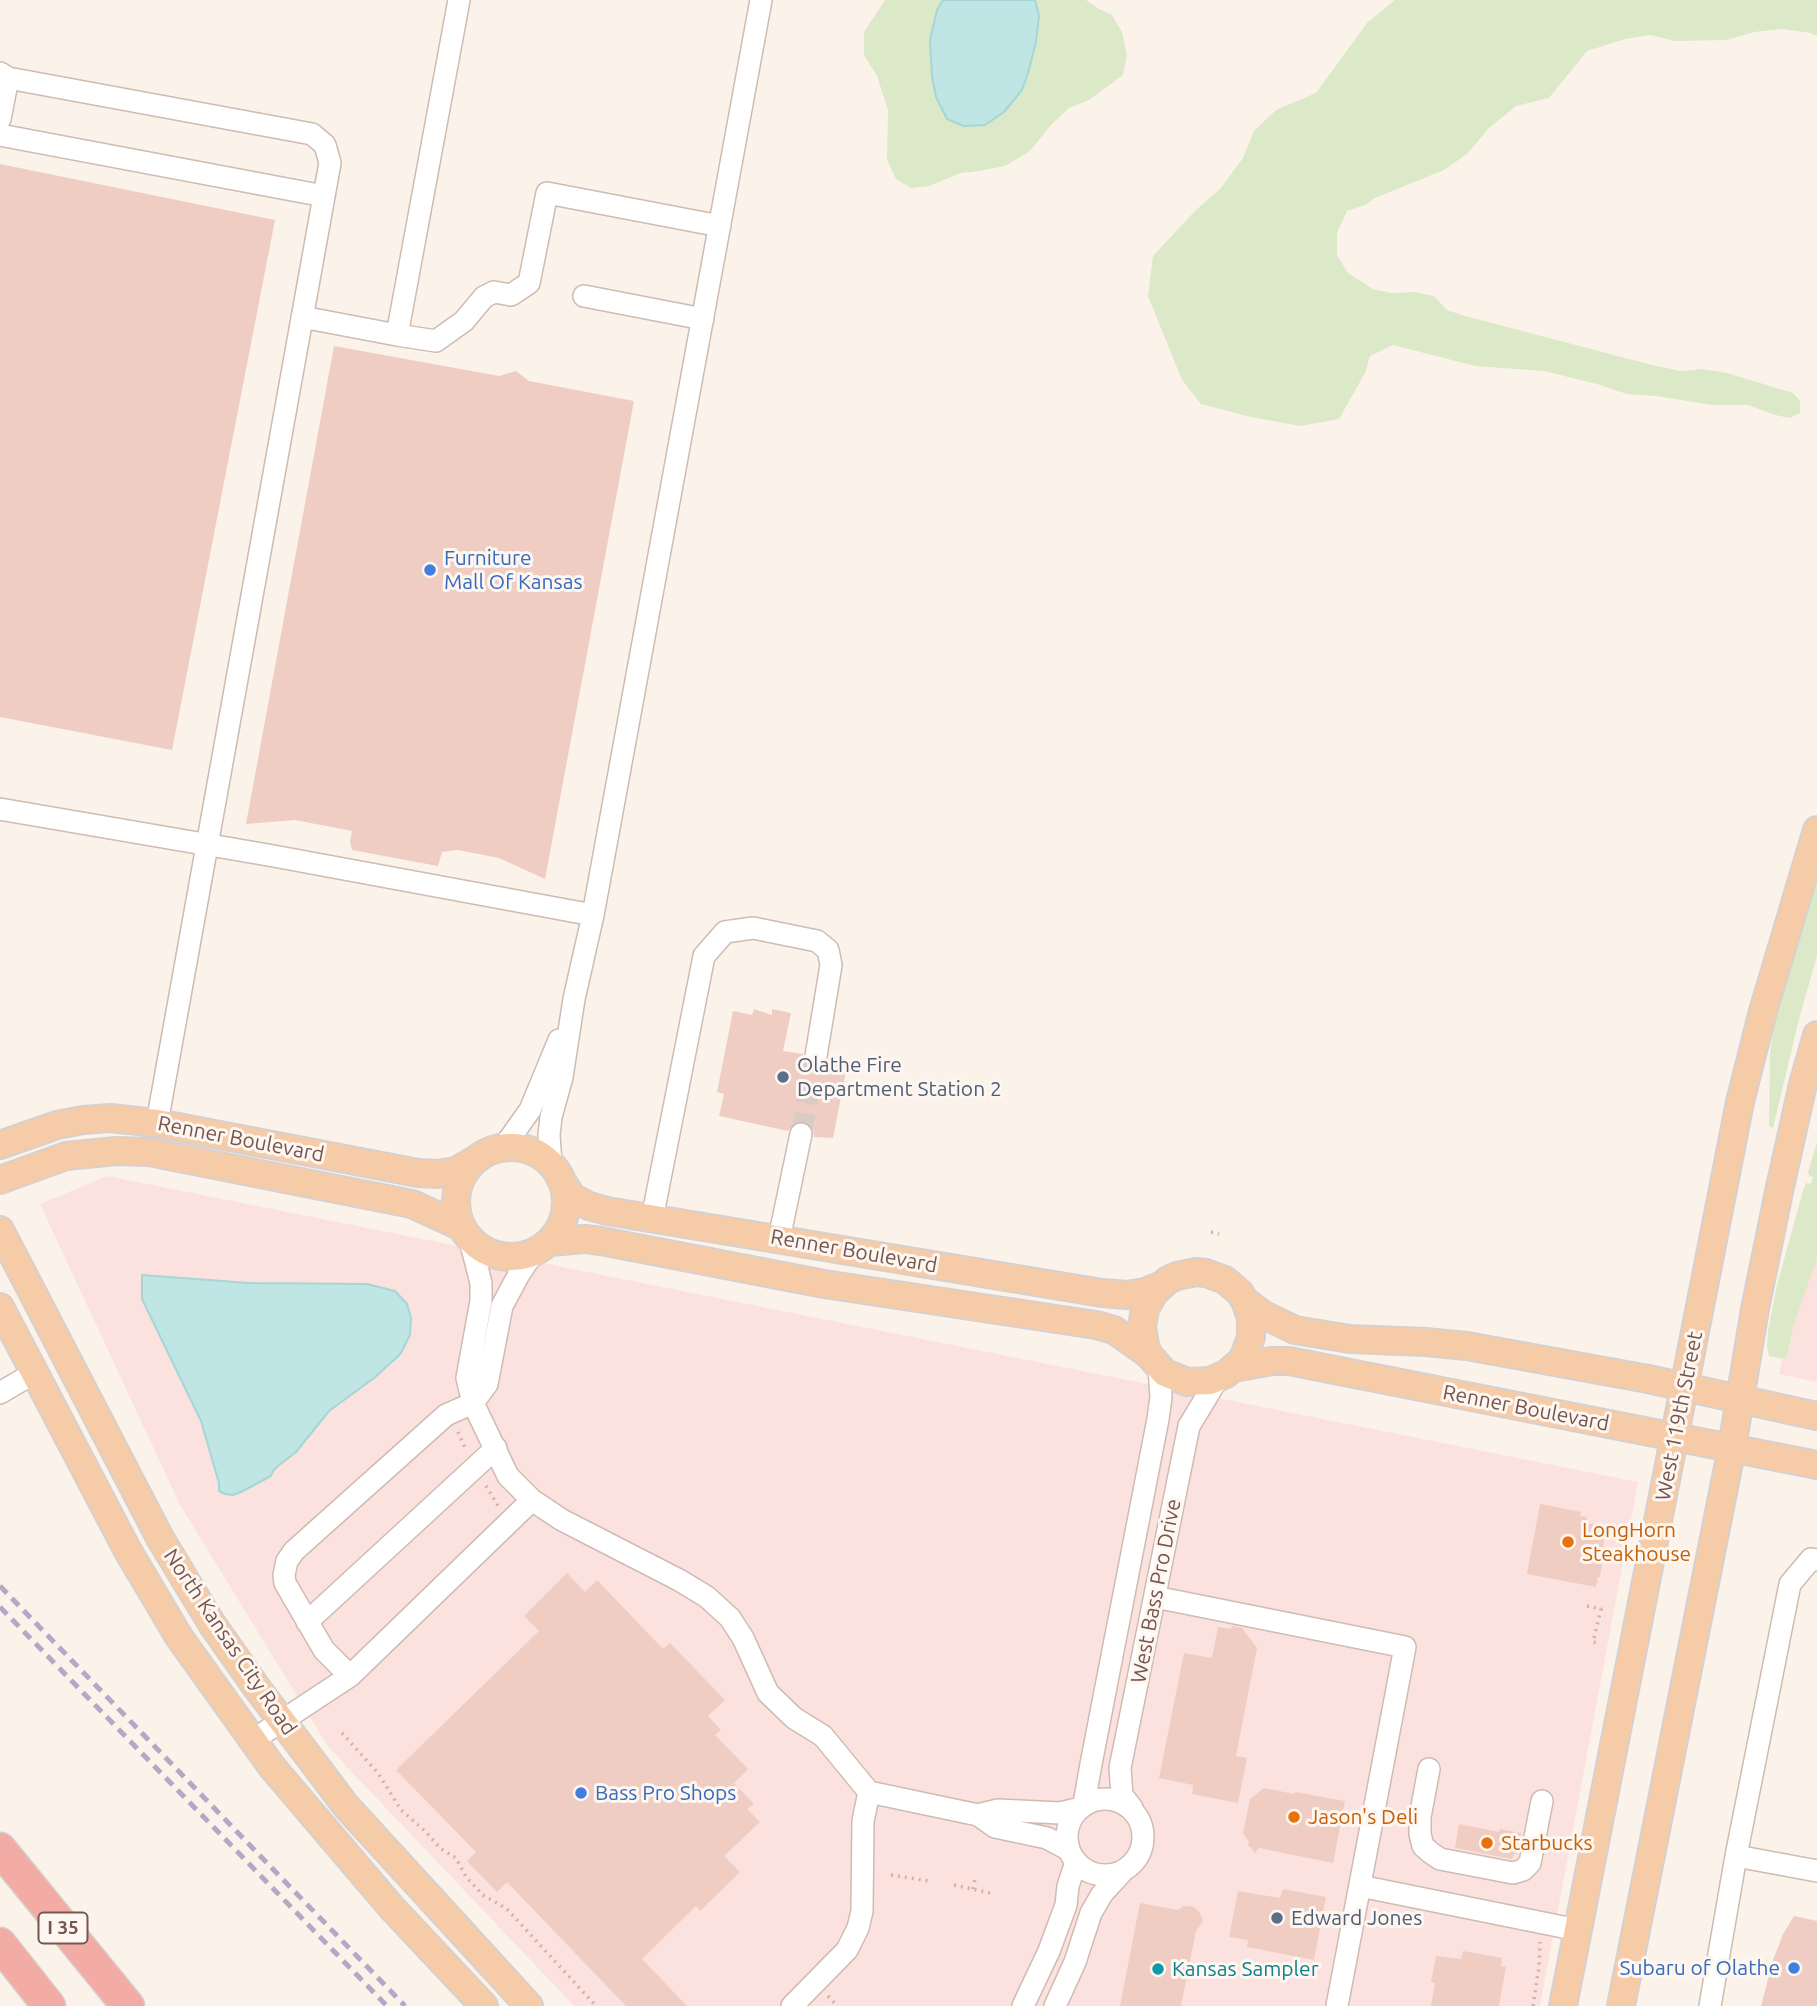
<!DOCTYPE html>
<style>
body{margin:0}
canvas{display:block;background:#fbf2ea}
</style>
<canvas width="1817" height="2006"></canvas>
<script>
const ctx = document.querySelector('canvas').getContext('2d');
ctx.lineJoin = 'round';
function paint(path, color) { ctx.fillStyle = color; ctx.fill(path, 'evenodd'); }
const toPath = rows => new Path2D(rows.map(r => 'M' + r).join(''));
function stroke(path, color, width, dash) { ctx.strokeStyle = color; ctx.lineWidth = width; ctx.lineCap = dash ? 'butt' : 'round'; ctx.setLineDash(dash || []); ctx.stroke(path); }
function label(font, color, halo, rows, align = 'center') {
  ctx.font = font + ' Ubuntu,sans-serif'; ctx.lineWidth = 6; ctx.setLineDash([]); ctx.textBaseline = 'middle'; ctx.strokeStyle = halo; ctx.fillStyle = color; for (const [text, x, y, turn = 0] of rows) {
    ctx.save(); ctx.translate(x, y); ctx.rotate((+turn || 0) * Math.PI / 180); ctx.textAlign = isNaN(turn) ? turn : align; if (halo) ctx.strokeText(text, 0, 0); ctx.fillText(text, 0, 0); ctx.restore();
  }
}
paint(toPath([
 [107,1176,1638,1482,1540,2006,574,2006,329,1748,180,1505,40,1204],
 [1817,1181,1817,1382,1779,1374]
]), '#fbe2de');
paint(toPath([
 [885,0,943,0,937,10,930,40,932,76,936,97,1022,90,1028,73,1036,42,1039,16,1035,0,1086,0,1099,9,1112,15,1122,32,1127,55,1123,75,1089,100,1069,108,1050,126,1030,151,1005,166,979,171,961,173,929,186,911,188,896,179,887,160,888,110,877,76,864,55,864,32],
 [1395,0,1817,0,1817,36,1811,33,1783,29,1754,32,1727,40,1675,41,1650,35,1625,39,1587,51,1549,98,1516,106,1488,129,1468,153,1444,170,1375,198,1365,205,1347,211,1337,233,1337,255,1348,273,1373,289,1391,293,1415,292,1434,296,1447,310,1465,316,1652,365,1681,371,1702,369,1727,373,1793,393,1800,401,1800,413,1790,418,1775,415,1748,405,1712,405,1656,396,1627,394,1597,384,1544,371,1475,366,1393,345,1370,356,1365,373,1339,419,1300,426,1251,417,1201,404,1182,380,1148,296,1153,256,1195,211,1221,188,1243,158,1254,131,1276,110,1316,93,1367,23],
 [1817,871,1817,956,1799,1019,1773,1128,1769,1126,1770,1051,1774,1027,1777,1007],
 [1817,1142,1817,1258,1793,1327,1786,1359,1769,1356,1767,1346,1768,1331,1777,1285,1803,1191,1806,1183,1811,1184,1813,1177,1809,1176,1808,1172]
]), '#dbe9c8');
const water = toPath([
 [943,0,1035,0,1039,16,1036,42,1028,73,1022,90,1004,112,985,125,964,126,947,119,936,97,932,76,930,40,937,10,943,0],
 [142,1275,249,1283,367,1284,395,1291,407,1304,411,1318,410,1335,401,1353,395,1359,374,1378,329,1411,296,1452,278,1466,273,1471,271,1476,241,1492,233,1495,225,1494,219,1491,219,1483,201,1421,142,1299,142,1275]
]);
paint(water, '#bfe5e4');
stroke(water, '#a6d6d5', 2);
paint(toPath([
 [0,164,275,220,172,750,0,717],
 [334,346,499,376,516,371,529,381,634,401,545,879,499,858,458,850,442,852,438,866,352,850,350,842,352,831,295,820,246,824],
 [754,1009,772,1015,772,1009,791,1013,783,1051,803,1054,804,1061,808,1067,815,1069,821,1068,827,1064,829,1058,848,1061,833,1138,814,1137,813,1129,809,1124,803,1121,796,1122,788,1131,719,1116,724,1094,717,1092,733,1011,752,1015],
 [1540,1504,1581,1512,1580,1516,1587,1517,1586,1523,1607,1527,1601,1556,1603,1557,1600,1577,1598,1577,1596,1587,1527,1574],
 [567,1573,585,1592,597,1580,663,1649,670,1643,725,1700,708,1716,721,1730,715,1735,748,1769,734,1783,754,1804,747,1809,760,1822,724,1856,740,1872,700,1911,696,1906,642,1959,687,2006,626,2006,507,1882,497,1892,467,1861,476,1852,396,1770,539,1631,524,1616],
 [1232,1626,1242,1628,1257,1648,1236,1756,1247,1758,1238,1803,1192,1794,1193,1785,1159,1778,1184,1653,1212,1658,1218,1627,1231,1629],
 [1264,1788,1294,1794,1295,1792,1345,1801,1333,1863,1259,1848,1255,1853,1251,1847,1248,1846,1249,1842,1243,1833,1250,1799],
 [1459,1824,1499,1832,1500,1829,1521,1833,1517,1854,1514,1854,1512,1859,1455,1848],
 [1283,1889,1326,1897,1314,1960,1247,1947,1248,1940,1229,1937,1238,1891,1280,1898],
 [1140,1903,1178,1910,1184,1906,1194,1907,1199,1912,1203,1921,1196,1931,1181,2006,1120,2006],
 [1794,1916,1817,1921,1817,2006,1761,2006,1773,1960,1783,1934],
 [1463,1951,1502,1958,1501,1966,1506,1967,1499,2006,1431,2006,1435,1983,1431,1982,1436,1956,1461,1959]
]), '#efcdc3');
stroke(toPath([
 [801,1134,816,1056]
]), '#dacbc3', 21, [21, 10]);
const minor = toPath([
 [459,0,397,335,436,341,464,321,484,297,494,292,511,295,529,283,547,193,720,226],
 [0,73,8,78,312,134,325,145,330,163,157,1123],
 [0,119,8,78],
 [0,135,324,196],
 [584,296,703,319],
 [302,317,397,335],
 [0,809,268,855,593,915],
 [503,1148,530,1110,559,1040],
 [551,1164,549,1135,551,1117,562,1077,574,999,593,915,761,0],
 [652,1219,704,956,725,932,753,928,817,941,828,950,831,965,816,1056],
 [779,1239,801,1134],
 [470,1240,481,1283,481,1301,467,1378,473,1403,508,1476,532,1500,562,1520,679,1580,707,1597,730,1618,743,1638,768,1693,794,1718,823,1736,869,1792,978,1815,995,1827,1047,1838,1069,1850],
 [0,1393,34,1373],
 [1817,1560,1811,1559,1790,1584,1736,1856,1817,1871],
 [1155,1597,1405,1647,1337,2006],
 [307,1622,496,1448],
 [350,1676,324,1650,285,1583,284,1575,287,1561,294,1551,446,1415,473,1403,487,1384,502,1306,518,1276,533,1253],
 [253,1740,350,1676,532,1500],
 [1429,1769,1420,1817,1420,1834,1423,1846,1431,1853,1440,1859,1513,1873,1523,1870,1530,1863,1542,1801],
 '1067 1837a38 38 0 1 1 76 0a38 38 0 1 1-76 0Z',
 [1084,1804,1091,1764,1158,1419,1161,1397,1159,1368],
 [1132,1808,1122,1795,1120,1768,1189,1426,1218,1378],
 [978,1815,998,1810,1060,1813,1077,1809],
 [1360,1886,1578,1930],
 [792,2006,847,1950,858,1928,862,1911,863,1821,869,1792],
 [1023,2006,1049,1951,1066,1905,1068,1886,1076,1862],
 [1055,2006,1075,1962,1091,1913,1102,1894,1123,1871],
 [1710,2006,1736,1856]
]);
const major = toPath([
 [0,1145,57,1125,83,1120,110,1118,157,1123,418,1173,437,1174,456,1171,480,1157],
 '456 1202a55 55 0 1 1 110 0a55 55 0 1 1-110 0Z',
 [560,1178,572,1197,589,1206,607,1211,1102,1293,1127,1295,1145,1292,1160,1286],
 [0,1180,66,1156,117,1151,149,1152,412,1204,462,1227],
 [0,1230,160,1538,212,1624,257,1688,346,1806,529,2006],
 [549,1242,585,1239,601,1241,824,1284,1096,1325,1114,1330,1148,1354],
 [1245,1301,1251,1318,1251,1337,1245,1354,1241,1361,1226,1374,1210,1381,1187,1382,1165,1373,1148,1354,1145,1345,1142,1327,1145,1309,1154,1293,1168,1280,1177,1276,1196,1272,1206,1273,1225,1280,1240,1293,1245,1301,1262,1314,1295,1330,1350,1339,1425,1342,1467,1346,1648,1379,1817,1416],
 [0,1307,128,1551,179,1637,272,1767,392,1908,484,2006],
 [1234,1368,1272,1361,1289,1361,1817,1465],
 [1563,2006,1740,1102,1763,1011,1817,830],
 [1621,2006,1732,1447,1755,1309,1780,1187,1803,1084,1817,1035]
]);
const highway = toPath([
 [0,1849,128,2006],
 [0,1944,49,2006]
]);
stroke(minor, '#cfbbb2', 24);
stroke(major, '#d8d0cd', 30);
stroke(highway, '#d8d0cd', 35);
stroke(toPath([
 [1211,1232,1219,1234],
 [458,1432,466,1450],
 [486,1486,498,1506],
 [1587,1606,1601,1609,1593,1642,1599,1643],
 [342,1733,378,1773,401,1810,425,1831,441,1849,456,1858,466,1877,483,1895,507,1909,596,2006],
 [891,1875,929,1881],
 [954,1885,990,1893],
 [973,1889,975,1879],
 [828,1996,837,2006],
 [1533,2006,1539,1967,1540,1942]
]), '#d5b0a6', 3.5, [2, 5]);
stroke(minor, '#fff', 21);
stroke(major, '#f6cba7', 26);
stroke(highway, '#f2aca5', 32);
stroke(toPath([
 [0,1586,405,2006],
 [0,1607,387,2006]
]), '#b3a8c6', 5, [10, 7]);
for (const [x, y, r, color] of [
 [430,570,7,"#3f7fe0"],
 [783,1077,7,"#5c6f8a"],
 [1568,1542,7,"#e8710a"],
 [581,1793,7,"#3f7fe0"],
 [1294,1817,7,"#e8710a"],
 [1487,1843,7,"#e8710a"],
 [1277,1918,7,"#5c6f8a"],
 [1794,1968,7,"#3f7fe0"],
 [1158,1969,7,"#0f9aa8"]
]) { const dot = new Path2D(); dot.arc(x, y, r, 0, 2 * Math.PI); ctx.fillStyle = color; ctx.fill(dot); stroke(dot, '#fef6f0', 2.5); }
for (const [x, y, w] of [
 [63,1928,49]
]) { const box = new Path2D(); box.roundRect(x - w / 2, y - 15.5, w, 31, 5); ctx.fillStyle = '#fef6f0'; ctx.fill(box); stroke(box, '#75564e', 2); }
label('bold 19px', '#75564e', null, [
 ["I 35",63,1928]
]);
label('21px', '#366cbe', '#fef6f0', [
 ["Furniture",444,558],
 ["Mall Of Kansas",444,582],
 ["Bass Pro Shops",595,1793],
 ["Subaru of Olathe",1780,1968,"right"]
], 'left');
label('21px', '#4e5e75', '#fef6f0', [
 ["Olathe Fire",797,1065],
 ["Department Station 2",797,1089],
 ["Edward Jones",1291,1918]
], 'left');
label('21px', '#75564e', '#fef6f0', [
 ["Renner Boulevard",241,1139,11],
 ["Renner Boulevard",854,1251,10],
 ["Renner Boulevard",1526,1408,11],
 ["West 119th Street",1679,1416,-79],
 ["West Bass Pro Drive",1156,1591,-79],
 ["North Kansas City Road",230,1642,56]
]);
label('21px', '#c56008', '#fef6f0', [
 ["LongHorn",1582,1530],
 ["Steakhouse",1582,1554],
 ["Jason's Deli",1308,1817],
 ["Starbucks",1501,1843]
], 'left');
label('21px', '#0d838f', '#fef6f0', [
 ["Kansas Sampler",1172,1969]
], 'left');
</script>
